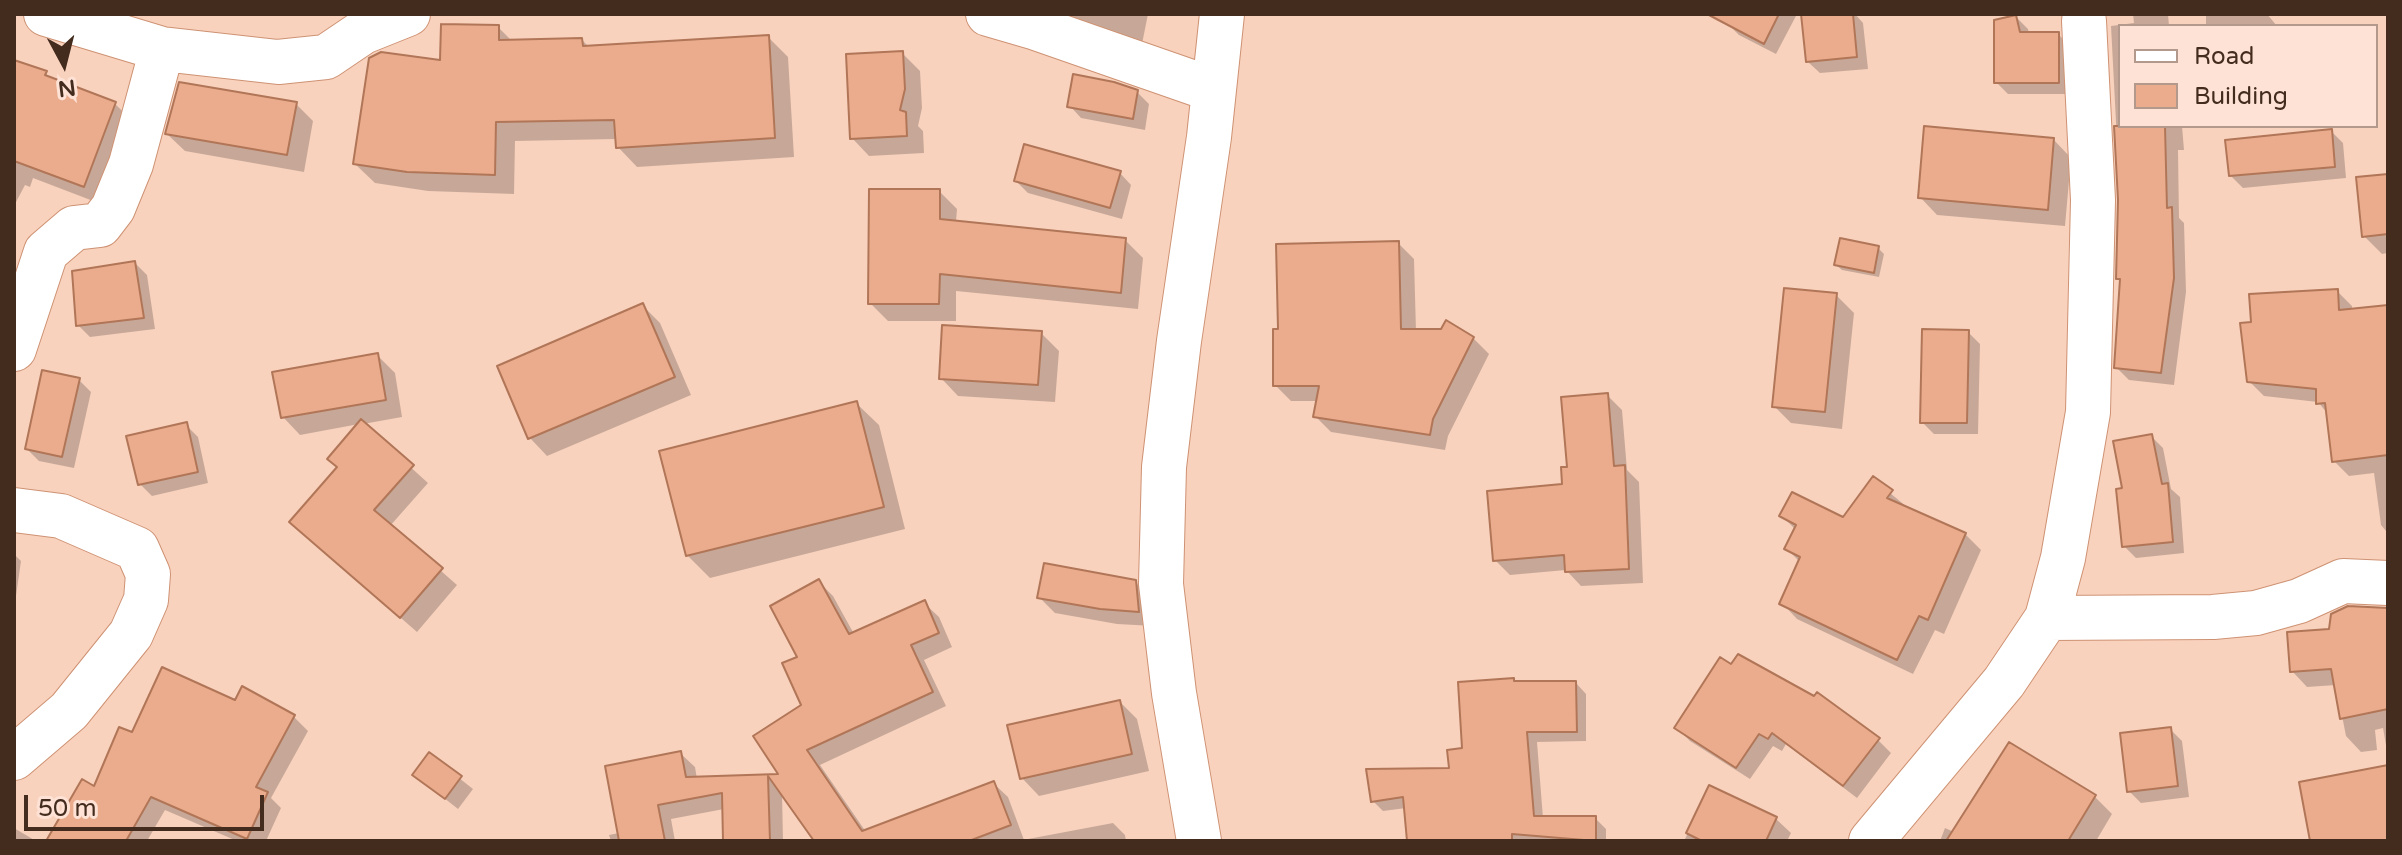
<!DOCTYPE html>
<style>
body{margin:0}
#map{position:relative;width:2402px;height:855px;overflow:hidden;background:#f9d2be;font-family:"Varela Round",sans-serif}
canvas{display:block}
.frame{position:absolute;inset:0;border:16px solid #432b1e;pointer-events:none}
.legend{position:absolute;left:2118px;top:24px;width:260px;height:104px;box-sizing:border-box;background:#fde2d5;border:2px solid #b3998c;margin:0;padding:10px 14px;list-style:none;font-size:24px;color:#432b1e}
.legend li{display:flex;align-items:center;gap:16px;height:40px}
.legend b{width:40px;border:2px solid #b3998c}
.north{position:absolute;left:24px;top:24px;width:80px;height:80px;-webkit-text-stroke:6px #fde2d5;paint-order:stroke;rotate:173deg;font-size:22px;font-weight:700;line-height:32px;text-align:center;color:#432b1e}
.north::after{content:'';display:block;margin:auto;width:28px;height:36px;background:#432b1e;clip-path:polygon(50% 0,100% 100%,50% 72%,0 100%)}
.scale{position:absolute;left:24px;top:795px;width:240px;height:36px;box-sizing:border-box;border:4px solid #432b1e;border-top:0;padding-left:10px;font-size:24px;line-height:28px;white-space:nowrap;color:#432b1e;-webkit-text-stroke:6px #fde2d5;paint-order:stroke}
</style>
<div id="map">
<canvas width="2402" height="855"></canvas>
<div class="frame"></div>
<ul class="legend">
<li><b style="height:10px;background:#fff"></b>Road</li>
<li><b style="height:22px;background:#eaac8c"></b>Building</li>
</ul>
<div class="north">N</div>
<div class="scale">50 m</div>
</div>
<script>
const ctx = document.querySelector('canvas').getContext('2d');
ctx.lineJoin = 'round';
function paint(path, color) { ctx.fillStyle = color; ctx.fill(path, 'evenodd'); }
const toPath = rows => new Path2D(rows.map(r => 'M' + r).join(''));
function stroke(path, color, width, dash) { ctx.strokeStyle = color; ctx.lineWidth = width; ctx.lineCap = dash ? 'butt' : 'round'; ctx.setLineDash(dash || []); ctx.stroke(path); }
paint(toPath([
 [1037,14,1148,14,1142,44],
 [1732,14,1797,14,1776,54,1739,35,1727,23],
 [1803,14,1855,14,1863,23,1868,69,1820,73,1808,62],
 [2133,14,2168,14,2169,26,2120,26,2120,126,2182,126,2184,150,2178,150,2179,218,2184,223,2186,292,2174,385,2129,380,2116,367,2121,282,2118,279,2120,199,2111,26,2134,23],
 [2206,14,2267,14,2277,26,2206,26],
 [2016,17,2028,29,2029,34,2058,34,2070,46,2070,94,2008,94,1996,82],
 [498,27,512,41,582,40,590,48,768,37,788,57,794,157,637,167,618,147,617,139,515,141,514,194,428,191,375,183,355,164,442,63],
 [902,53,920,71,922,108,918,126,923,131,924,153,869,156,852,138],
 [14,62,45,73,53,80,115,104,133,121,101,204,33,178,30,187,25,185,14,206],
 [1137,92,1149,104,1145,130,1081,118,1070,106],
 [296,104,313,121,304,172,185,151,167,134],
 [2331,131,2343,143,2346,178,2243,188,2231,176],
 [2054,140,2071,158,2065,226,1937,215,1920,197],
 [1120,173,1131,185,1122,219,1028,193,1016,181],
 [2388,176,2388,253,2382,254,2364,236],
 [939,191,957,209,956,222,1125,240,1143,258,1138,309,956,291,956,321,888,321,870,303],
 [1398,243,1414,259,1416,331,1473,338,1489,354,1448,436,1445,450,1331,432,1315,416,1318,401,1291,401,1275,385,1280,331],
 [1878,248,1884,254,1879,277,1842,270,1836,265],
 [135,263,147,275,155,329,90,337,78,325],
 [2337,291,2352,306,2352,311,2388,307,2388,543,2386,531,2381,525,2374,473,2349,476,2334,461,2328,414,2318,402,2264,396,2249,381,2253,324],
 [1836,295,1854,313,1842,429,1791,423,1774,406],
 [643,306,660,323,691,395,547,456,530,438],
 [1968,332,1980,344,1978,434,1934,434,1922,422],
 [1041,333,1059,351,1055,402,958,396,941,378],
 [377,355,395,373,402,417,363,424,428,483,390,526,457,585,417,632,291,522,339,468,359,424,300,435,283,417],
 [79,380,91,392,74,468,39,461,27,449],
 [1607,395,1622,410,1627,470,1639,482,1643,583,1581,586,1566,570,1510,575,1495,560,1564,486],
 [856,403,879,425,905,529,710,578,687,555],
 [186,425,198,437,208,483,152,496,140,484],
 [2151,436,2163,448,2171,489,2180,497,2184,553,2136,558,2124,546,2124,490],
 [1873,479,1907,507,1965,534,1981,550,1944,634,1935,630,1913,674,1797,619,1782,603,1800,562,1787,549,1796,530,1782,516,1843,519],
 [14,554,21,561,14,610],
 [819,582,833,596,854,634,924,603,939,617,952,647,924,660,946,706,820,765,866,832,993,783,1008,797,1024,840,816,841,782,792,783,841,725,841,724,809,671,819,675,841,611,841,609,835,619,833,680,753,695,767,697,779,782,776,803,706,800,658],
 [1135,582,1151,598,1154,626,1117,624,1055,613,1040,598],
 [2290,633,2388,685,2388,757,2383,728,2375,730,2377,750,2361,752,2346,736,2336,685,2307,687,2292,671],
 [1720,660,1878,740,1891,753,1857,798,1786,744,1782,751,1773,746,1750,779,1690,741,1677,728],
 [1516,683,1576,683,1586,694,1586,741,1537,742,1543,818,1595,818,1606,829,1606,841,1408,841,1406,808,1383,811,1373,801,1451,770],
 [1120,702,1137,719,1149,771,1039,796,1022,778],
 [235,703,294,717,308,731,271,798,281,808,266,841,237,841,165,810,147,841,48,841,95,788,133,735],
 [2170,729,2182,741,2189,797,2141,803,2129,791],
 [2009,744,2095,797,2112,814,2096,841,1940,841,1945,828,1954,832],
 [430,755,473,789,458,809,415,775],
 [1710,788,1776,819,1791,833,1787,841,1684,841],
 [1113,823,1125,835,1126,841,1028,841,1028,839],
 [14,828,36,841,14,841]
]), '#0003');
const building = toPath([
 [1707,14,1779,14,1764,44,1707,14],
 [1801,14,1853,14,1857,57,1806,62,1801,14],
 [2016,15,2020,32,2059,32,2059,83,1994,83,1994,20,2016,15],
 [441,24,499,25,499,40,582,38,583,46,769,35,775,138,616,148,614,120,496,122,495,175,407,172,353,164,369,58,381,52,440,60,441,24],
 [903,51,905,89,900,110,906,112,907,136,850,139,846,54,903,51],
 [14,60,47,71,45,75,116,102,84,187,14,161,14,60],
 [1073,74,1114,82,1138,90,1133,119,1067,107,1073,74],
 [179,82,297,102,287,155,165,134,179,82],
 [1924,126,2054,138,2048,210,1918,198,1924,126],
 [2114,126,2165,126,2167,208,2172,207,2174,278,2161,373,2114,368,2120,279,2116,279,2118,200,2114,126],
 [2332,129,2335,167,2229,176,2225,140,2332,129],
 [1024,144,1121,171,1110,208,1014,181,1024,144],
 [2388,174,2388,234,2362,237,2356,177,2388,174],
 [869,189,940,189,940,219,1126,238,1121,293,940,274,939,304,868,304,869,189],
 [1840,238,1879,246,1874,273,1834,265,1840,238],
 [1399,241,1401,329,1441,329,1446,320,1474,337,1433,419,1430,435,1313,417,1319,386,1273,386,1273,329,1278,329,1276,244,1399,241],
 [135,261,144,318,76,326,72,271,135,261],
 [1784,288,1837,293,1825,412,1772,407,1784,288],
 [2338,289,2339,310,2388,305,2388,455,2332,462,2325,403,2316,404,2316,389,2247,382,2240,323,2251,322,2249,294,2338,289],
 [643,303,675,377,528,439,497,366,643,303],
 [942,325,1042,331,1038,385,939,379,942,325],
 [1922,329,1969,330,1967,423,1920,423,1922,329],
 [378,353,386,400,281,418,272,372,378,353],
 [42,370,80,378,62,457,25,449,42,370],
 [1608,393,1614,466,1625,465,1629,569,1565,572,1564,555,1493,561,1487,491,1562,484,1561,467,1567,467,1561,397,1608,393],
 [857,401,884,507,686,556,659,451,857,401],
 [361,419,414,465,374,510,443,568,400,618,289,522,337,467,327,459,361,419],
 [187,422,198,472,138,485,126,436,187,422],
 [2152,434,2162,484,2168,483,2173,542,2122,547,2116,489,2122,488,2113,441,2152,434],
 [1873,476,1893,490,1887,498,1966,533,1928,620,1919,616,1897,660,1779,604,1800,557,1784,549,1796,525,1779,516,1792,492,1843,517,1873,476],
 [1044,563,1136,580,1139,612,1100,609,1037,598,1044,563],
 [819,579,849,634,925,600,939,633,911,645,933,692,807,750,862,831,994,781,1011,825,969,841,814,841,768,776,770,841,723,841,722,793,658,805,665,841,619,841,605,766,681,751,686,777,778,774,753,736,801,705,782,663,797,657,770,606,819,579],
 [2348,606,2388,608,2388,709,2340,719,2331,669,2290,672,2287,632,2329,629,2331,614,2348,606],
 [1738,654,1814,696,1817,692,1880,738,1843,786,1772,733,1768,739,1759,734,1736,768,1674,728,1720,657,1731,664,1738,654],
 [162,667,235,700,242,686,295,715,256,787,268,792,247,839,151,797,126,841,46,841,82,779,94,786,119,727,132,732,162,667],
 [1514,678,1514,681,1576,681,1577,732,1527,732,1534,816,1596,816,1596,841,1512,834,1512,841,1407,841,1403,797,1371,802,1366,769,1449,768,1447,750,1462,748,1458,682,1514,678],
 [1120,700,1132,754,1020,779,1007,725,1120,700],
 [2171,727,2178,786,2127,792,2120,733,2171,727],
 [2009,742,2096,795,2068,841,1946,841,2009,742],
 [429,752,462,776,445,799,412,775,429,752],
 [2388,765,2388,841,2310,841,2299,782,2388,765],
 [1709,785,1777,817,1766,841,1702,841,1686,833,1709,785]
]);
paint(building, '#eaac8c');
stroke(building, '#b17658', 2);
const minor = toPath([
 [46,14,162,49,278,62,326,57,363,32,408,14],
 [988,14,1036,28,1214,90],
 [14,349,46,252,74,228,100,225,113,208,131,164,162,49],
 [14,510,61,516,137,549,148,574,146,600,131,634,69,711,14,758],
 [2047,618,2213,617,2256,613,2299,601,2343,581,2388,583],
 [1199,841,1174,693,1161,584,1164,467,1179,341,1209,137,1222,14],
 [1871,841,2004,682,2047,618,2063,558,2088,412,2093,200,2084,21]
]);
stroke(minor, '#ce9273', 46);
stroke(minor, '#fff', 44);
</script>
